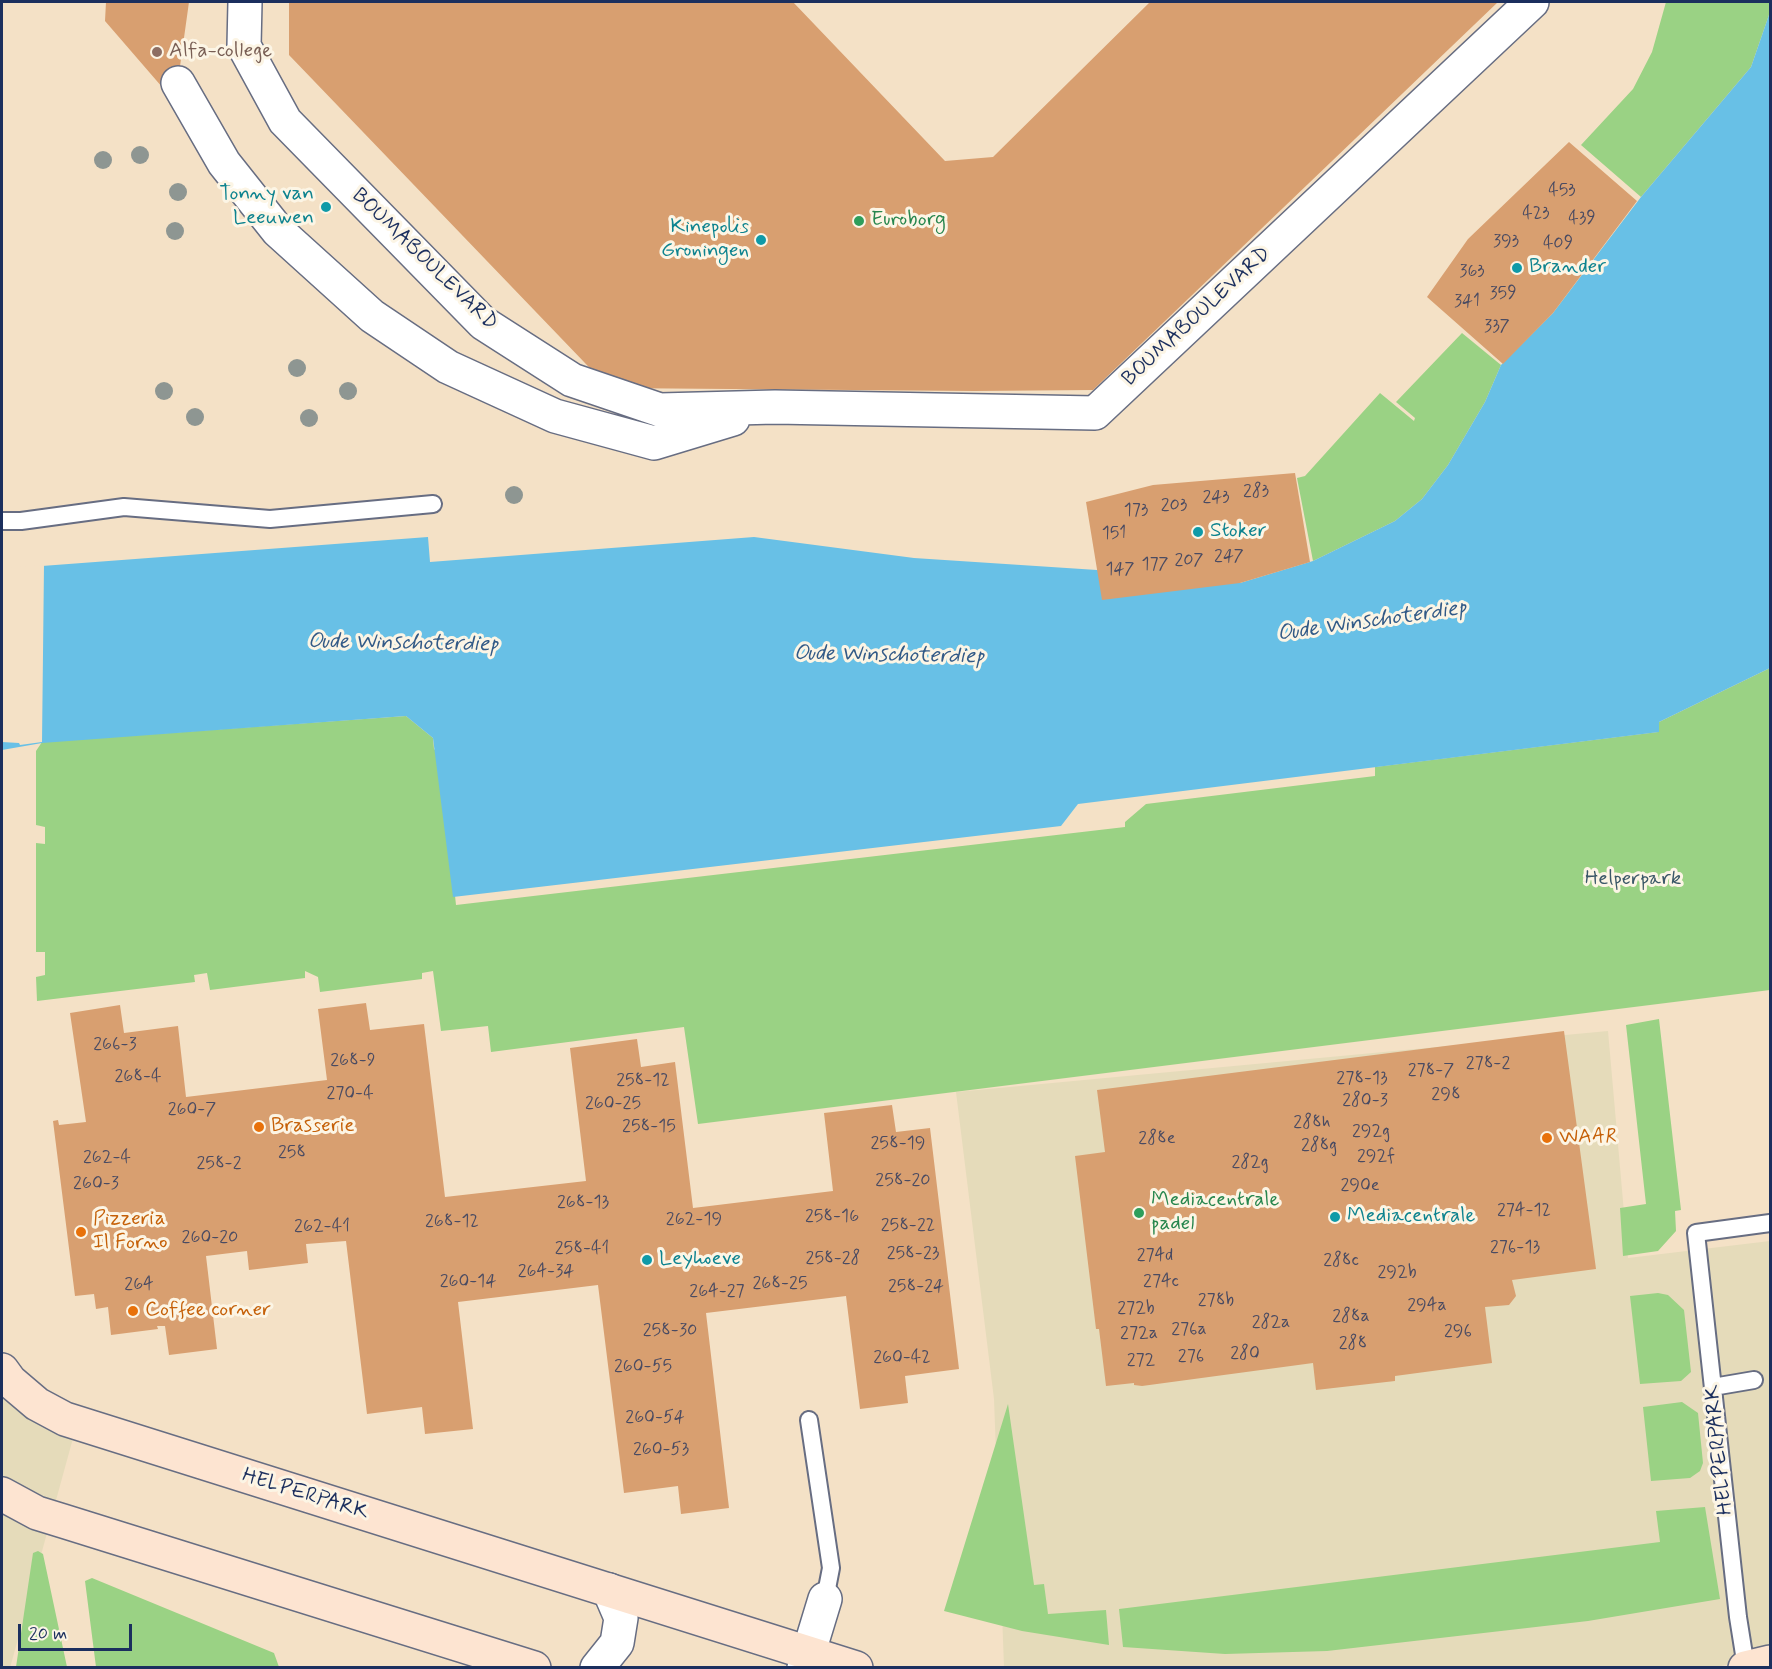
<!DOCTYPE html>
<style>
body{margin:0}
#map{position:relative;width:1772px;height:1669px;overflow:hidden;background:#f4e1c6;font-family:Mynerve,sans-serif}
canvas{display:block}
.frame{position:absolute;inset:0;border:3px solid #1b2f5e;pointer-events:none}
.scale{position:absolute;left:18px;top:1624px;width:114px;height:27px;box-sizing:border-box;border:3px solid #1b2f5e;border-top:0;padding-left:8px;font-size:18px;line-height:21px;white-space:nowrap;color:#1b2f5e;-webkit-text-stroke:4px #fcf5e5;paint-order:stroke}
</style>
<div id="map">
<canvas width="1772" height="1669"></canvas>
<div class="frame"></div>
<div class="scale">20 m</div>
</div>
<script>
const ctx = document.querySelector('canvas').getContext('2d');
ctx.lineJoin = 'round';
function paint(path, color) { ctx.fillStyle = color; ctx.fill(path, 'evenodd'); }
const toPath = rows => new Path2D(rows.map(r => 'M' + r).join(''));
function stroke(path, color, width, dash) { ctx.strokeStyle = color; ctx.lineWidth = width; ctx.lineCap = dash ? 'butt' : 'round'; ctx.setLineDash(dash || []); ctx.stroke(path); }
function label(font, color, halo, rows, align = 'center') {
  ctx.font = font + ' Mynerve,sans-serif'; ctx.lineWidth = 6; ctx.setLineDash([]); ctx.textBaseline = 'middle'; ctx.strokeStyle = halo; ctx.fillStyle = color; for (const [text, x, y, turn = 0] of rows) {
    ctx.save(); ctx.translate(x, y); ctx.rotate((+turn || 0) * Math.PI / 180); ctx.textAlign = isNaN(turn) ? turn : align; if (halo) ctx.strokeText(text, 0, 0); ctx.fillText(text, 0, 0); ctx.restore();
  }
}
paint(toPath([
 [1608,1031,1628,1258,1770,1241,1770,1656,1711,1668,1004,1667,994,1399,956,1092],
 [2,1373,78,1420,10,1668,2,1667]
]), '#e5dbba');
paint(toPath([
 [1666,2,1770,2,1770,12,1751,67,1641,197,1581,145,1633,89,1652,52],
 [1462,333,1501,365,1485,402,1448,465,1422,499,1395,521,1313,561,1297,478,1305,476,1380,393,1414,421,1415,418,1396,402],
 [1770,668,1770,990,698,1124,684,1027,491,1052,488,1026,441,1031,433,971,422,973,422,979,320,992,318,977,305,971,305,978,210,990,207,973,194,975,195,982,37,1001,36,977,45,975,45,952,36,952,36,843,45,844,45,827,36,825,36,751,42,742,406,716,433,738,434,749,440,754,456,905,1125,827,1125,822,1146,804,1375,776,1375,767,1658,732,1659,722],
 [1659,1019,1681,1210,1675,1211,1676,1231,1658,1251,1623,1256,1620,1208,1646,1204,1626,1025],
 [1658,1293,1668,1295,1684,1310,1691,1372,1681,1381,1640,1384,1630,1296],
 [1682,1402,1698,1413,1703,1463,1700,1471,1690,1478,1651,1481,1643,1407],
 [1008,1404,1034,1585,1044,1584,1048,1614,1106,1610,1109,1645,1022,1631,944,1611],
 [1705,1507,1720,1599,1588,1621,1327,1651,1225,1654,1123,1647,1119,1609,1660,1542,1656,1511],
 [38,1551,43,1554,67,1667,16,1667,33,1553],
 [92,1578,274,1653,279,1667,96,1667,85,1581]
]), '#9ad284');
paint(toPath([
 [1770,12,1770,668,1659,722,1659,732,1078,804,1061,826,453,897,433,738,406,716,42,743,2,750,2,569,428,537,430,562,754,537,914,558,1097,570,1240,583,1313,561,1395,521,1422,499,1448,465,1485,402,1501,365,1553,313,1641,197,1751,67]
]), '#68c0e6');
paint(toPath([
 [44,565,42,742,20,745,19,743,2,742,2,568]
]), '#f4e1c6');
paint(toPath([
 [106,2,189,2,175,102,105,21],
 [289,2,793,2,945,161,993,157,1150,2,1498,2,1093,390,974,391,609,388,289,55],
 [1569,142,1637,201,1553,313,1503,364,1427,297,1468,239],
 [1295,473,1310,562,1240,583,1102,600,1086,502,1153,485],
 [366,1003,370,1030,424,1024,445,1197,586,1181,570,1048,637,1039,641,1067,675,1062,693,1208,833,1191,824,1113,892,1105,896,1132,930,1128,959,1369,905,1376,908,1403,860,1409,846,1296,706,1313,729,1508,681,1514,678,1486,624,1493,598,1285,458,1302,473,1429,425,1434,422,1407,367,1414,346,1241,306,1244,308,1263,249,1270,247,1251,206,1256,217,1349,169,1355,165,1326,157,1326,158,1329,111,1335,108,1307,96,1309,94,1294,75,1296,53,1121,58,1120,59,1125,86,1122,70,1013,120,1005,124,1033,178,1026,186,1097,327,1080,318,1009],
 [1564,1031,1596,1269,1512,1280,1516,1296,1509,1305,1485,1307,1492,1363,1395,1376,1395,1381,1316,1390,1313,1363,1142,1386,1134,1385,1134,1383,1106,1386,1099,1329,1096,1329,1075,1156,1105,1152,1097,1090]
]), '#d89f70');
const service = toPath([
 [2,521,21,521,124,507,270,519,433,504],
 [1713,1387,1754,1380],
 [809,1420,831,1568,825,1599],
 [1746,1667,1738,1617,1696,1233,1770,1223]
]);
const minor = toPath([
 [245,2,244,46,285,121,483,323,572,380,660,410,775,407,1095,413,1532,2],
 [178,83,224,163,278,231,372,316,448,367,555,416,654,443,733,419],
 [597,1668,617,1643,621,1618,609,1590],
 [804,1668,825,1599]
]);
const secondary = toPath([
 [2,1370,10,1381,37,1404,65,1419,856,1668],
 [2,1494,37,1513,63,1521,534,1668],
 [1745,1668,1770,1662]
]);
stroke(service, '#676d82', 20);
stroke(minor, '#676d82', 36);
stroke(secondary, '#676d82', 36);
stroke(service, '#fff', 16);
stroke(minor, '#fff', 33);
stroke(secondary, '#fde4d1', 33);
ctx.fillStyle = '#8e9692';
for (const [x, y] of [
 [140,155],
 [103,160],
 [178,192],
 [175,231],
 [297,368],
 [164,391],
 [348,391],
 [195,417],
 [309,418],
 [514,495]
]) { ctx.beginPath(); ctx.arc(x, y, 9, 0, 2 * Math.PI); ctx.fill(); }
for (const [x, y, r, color] of [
 [157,52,6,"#8d6e63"],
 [326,207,6,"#0f9aa8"],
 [859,221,6,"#2e9e5b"],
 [761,240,6,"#0f9aa8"],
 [1517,268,6,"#0f9aa8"],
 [1198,532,6,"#0f9aa8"],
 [259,1127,6,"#e8710a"],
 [1547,1138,6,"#e8710a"],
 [1139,1213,6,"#2e9e5b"],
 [1335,1217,6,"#0f9aa8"],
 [81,1232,6,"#e8710a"],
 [647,1260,6,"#0f9aa8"],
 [133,1311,6,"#e8710a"]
]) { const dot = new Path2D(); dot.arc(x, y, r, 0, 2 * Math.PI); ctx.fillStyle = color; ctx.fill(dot); stroke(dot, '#fcf5e5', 2); }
label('18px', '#4a4b62', null, [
 ["453",1562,191],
 ["423",1536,214],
 ["439",1582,219],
 ["393",1506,242],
 ["409",1558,244],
 ["363",1472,272],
 ["359",1503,294],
 ["341",1467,302],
 ["337",1497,327],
 ["283",1256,492],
 ["243",1216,498],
 ["203",1174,506],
 ["173",1136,511],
 ["151",1114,534],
 ["247",1229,557],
 ["207",1189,561],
 ["177",1155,565],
 ["147",1120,570],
 ["266-3",115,1045],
 ["268-9",353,1061],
 ["278-2",1488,1064],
 ["278-7",1431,1071],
 ["268-4",138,1077],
 ["278-13",1362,1079],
 ["258-12",643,1081],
 ["270-4",350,1094],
 ["298",1446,1095],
 ["280-3",1365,1101],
 ["260-25",613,1104],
 ["260-7",192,1110],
 ["288h",1312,1123],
 ["258-15",649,1127],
 ["292g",1371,1132],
 ["288e",1157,1139],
 ["258-19",898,1144],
 ["288g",1319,1146],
 ["258",292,1153],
 ["292f",1376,1157],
 ["262-4",107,1158],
 ["282g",1250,1163],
 ["258-2",219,1164],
 ["258-20",903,1181],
 ["260-3",96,1184],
 ["290e",1360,1186],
 ["268-13",583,1203],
 ["274-12",1524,1211],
 ["258-16",832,1217],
 ["262-19",694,1220],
 ["268-12",452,1222],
 ["258-22",908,1226],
 ["262-41",322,1227],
 ["260-20",210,1238],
 ["276-13",1515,1248],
 ["258-41",582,1249],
 ["258-23",913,1254],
 ["274d",1155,1256],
 ["258-28",833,1259],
 ["288c",1341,1261],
 ["264-34",546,1272],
 ["292b",1397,1273],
 ["260-14",468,1282],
 ["274c",1161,1282],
 ["268-25",780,1284],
 ["264",139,1285],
 ["258-24",916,1287],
 ["264-27",717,1292],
 ["278b",1216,1301],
 ["294a",1427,1306],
 ["272b",1136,1309],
 ["288a",1351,1317],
 ["282a",1271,1323],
 ["276a",1189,1330],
 ["258-30",670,1331],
 ["296",1458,1332],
 ["272a",1139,1334],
 ["288",1353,1344],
 ["280",1245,1354],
 ["276",1191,1357],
 ["260-42",902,1358],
 ["272",1141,1361],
 ["260-55",643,1367],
 ["260-54",655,1418],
 ["260-53",661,1450]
]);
label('21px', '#785e54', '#fcf5e5', [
 ["Alfa-college",169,52]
], 'left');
label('21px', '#0d838f', '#fcf5e5', [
 ["Tonny van",314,195,"right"],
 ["Leeuwen",314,219,"right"],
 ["Kinepolis",749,228,"right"],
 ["Groningen",749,252,"right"],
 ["Brander",1529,268],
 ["Stoker",1210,532],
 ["Mediacentrale",1347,1217],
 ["Leyhoeve",659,1260]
], 'left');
label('21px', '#27864d', '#fcf5e5', [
 ["Euroborg",871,221],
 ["Mediacentrale",1151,1201],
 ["padel",1151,1225]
], 'left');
label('21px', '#1b2f5e', '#fcf5e5', [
 ["BOUMABOULEVARD",424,260,44],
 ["BOUMABOULEVARD",1197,317,-43],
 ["HELPERPARK",1720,1450,-96],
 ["HELPERPARK",305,1495,17]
]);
label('21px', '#3b5868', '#fcf5e5', [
 ["Helperpark",1633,880]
]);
label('21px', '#c56008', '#fcf5e5', [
 ["Brasserie",271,1127],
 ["WAAR",1559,1138],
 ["Pizzeria",93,1220],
 ["Il Forno",93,1244],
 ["Coffee corner",145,1311]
], 'left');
label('italic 22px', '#325a87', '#fcf5e5', [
 ["Oude Winschoterdiep",1372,622,-8],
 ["Oude Winschoterdiep",403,644,1],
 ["Oude Winschoterdiep",889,656,1]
]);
</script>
